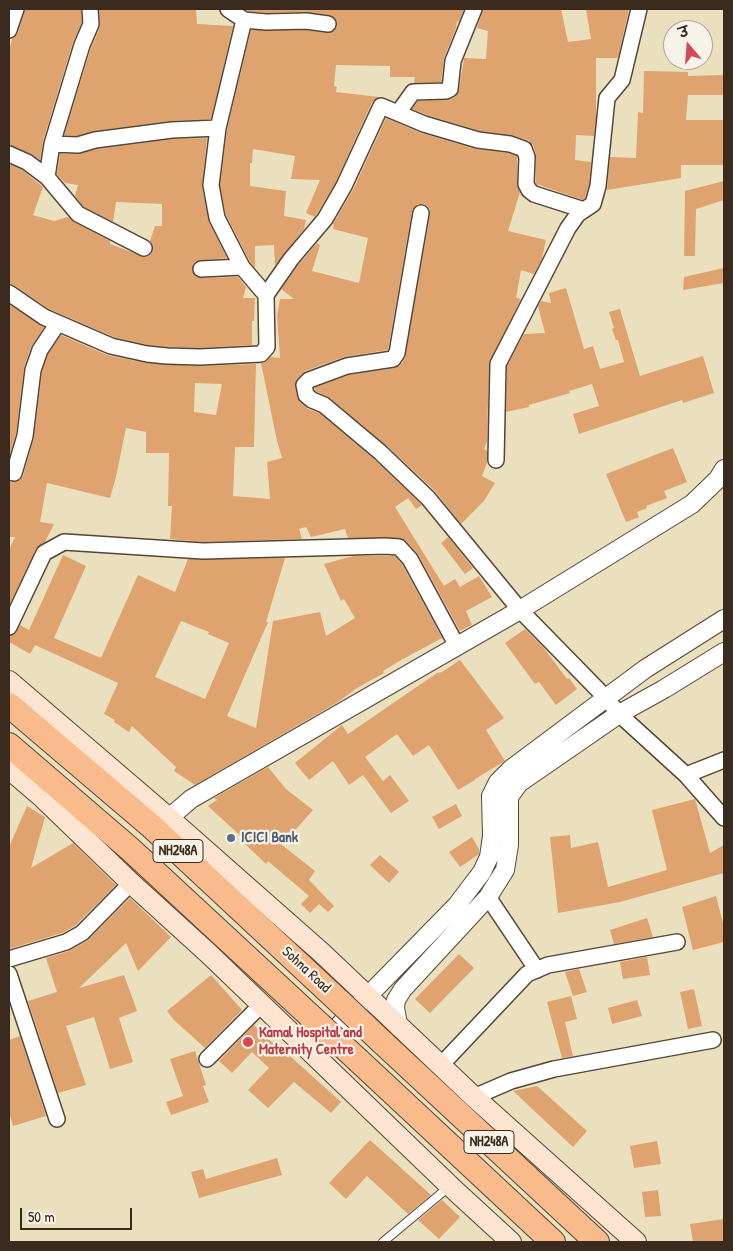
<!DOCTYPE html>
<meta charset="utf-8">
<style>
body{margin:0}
#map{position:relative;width:733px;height:1251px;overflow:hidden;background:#ebe0bd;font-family:"Patrick Hand","Playpen Sans Deva",sans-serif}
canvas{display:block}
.frame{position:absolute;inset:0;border:10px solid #3b2a1e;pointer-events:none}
.north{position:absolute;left:663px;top:20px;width:50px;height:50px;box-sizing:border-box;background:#f7f3e8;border:1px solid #aca397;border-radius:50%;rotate:342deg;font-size:14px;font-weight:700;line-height:20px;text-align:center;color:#3b2a1e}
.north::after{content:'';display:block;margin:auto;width:18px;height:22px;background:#d1495b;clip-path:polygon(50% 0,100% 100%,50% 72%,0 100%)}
.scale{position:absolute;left:20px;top:1208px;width:112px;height:22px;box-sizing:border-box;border:2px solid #3b2a1e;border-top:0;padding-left:6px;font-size:15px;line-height:18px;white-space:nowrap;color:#3b2a1e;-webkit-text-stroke:4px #f7f3e8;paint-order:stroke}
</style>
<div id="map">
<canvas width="733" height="1251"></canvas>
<div class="frame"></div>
<div class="north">उ</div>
<div class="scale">50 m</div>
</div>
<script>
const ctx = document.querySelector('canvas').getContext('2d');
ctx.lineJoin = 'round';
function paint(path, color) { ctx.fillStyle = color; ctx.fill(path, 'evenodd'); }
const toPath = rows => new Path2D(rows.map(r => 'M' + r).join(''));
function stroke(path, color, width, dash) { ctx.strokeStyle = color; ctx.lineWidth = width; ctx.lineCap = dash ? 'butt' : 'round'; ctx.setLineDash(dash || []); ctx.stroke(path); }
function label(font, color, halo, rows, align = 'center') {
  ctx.font = font + ' "Patrick Hand",sans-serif'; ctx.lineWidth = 4.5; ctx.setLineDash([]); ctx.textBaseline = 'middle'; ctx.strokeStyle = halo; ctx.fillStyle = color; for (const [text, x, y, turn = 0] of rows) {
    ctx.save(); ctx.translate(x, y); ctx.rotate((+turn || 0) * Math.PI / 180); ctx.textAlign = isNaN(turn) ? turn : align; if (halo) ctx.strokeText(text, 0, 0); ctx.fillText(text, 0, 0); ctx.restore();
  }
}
paint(toPath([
 [25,9,81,9,82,22,73,42,43,141,40,160,31,154,9,145,9,52,12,39,18,33],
 [99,9,196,9,197,24,233,26,211,119,171,121,94,131,77,136,64,135,91,48,100,27],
 [244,9,464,9,459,22,457,21,456,28,444,58,441,82,414,83,415,77,390,77,390,66,336,65,334,86,337,87,336,92,379,97,372,102,336,182,315,217,306,213,320,180,291,179,295,156,253,149,252,163,250,163,250,186,286,191,284,216,306,220,304,229,275,266,274,245,255,246,255,268,250,262,226,215,220,185,227,130,251,30,305,30,327,33,335,30,337,25,334,17,329,15,306,12,266,13,247,11],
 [483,9,561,9,568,42,591,39,586,9,629,9,618,58,596,58,596,118,594,136,576,135,575,160,591,162,589,184,585,198,583,200,536,184,536,154,533,145,528,140,511,135,480,131,427,115,412,109,418,101,446,100,455,97,459,90,464,58,486,59,488,31,477,28],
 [644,71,688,72,688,76,724,75,724,95,688,95,686,120,724,120,724,165,681,165,681,178,607,190,610,157,636,158,638,112,643,113],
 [386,118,421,133,475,149,508,153,517,156,517,184,520,192,508,231,546,240,542,258,534,274,521,270,516,298,521,299,489,363,487,441,484,449,487,451,487,463,482,476,495,483,484,501,461,524,435,491,386,445,330,398,317,392,314,388,349,375,395,368,401,364,405,358,430,215,430,209,427,206,422,204,417,204,412,211,388,350,344,357,305,371,295,383,297,397,300,402,308,409,319,413,374,459,422,505,416,509,408,498,395,507,444,586,455,579,460,587,479,576,492,597,466,611,472,625,460,631,418,554,406,541,400,538,348,538,345,529,311,537,306,527,299,529,302,539,203,542,170,539,172,506,168,506,169,453,146,453,146,432,126,428,116,477,110,498,47,483,40,522,54,524,45,542,36,549,9,606,9,550,15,537,9,537,9,485,10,482,17,482,23,476,34,437,42,372,48,354,61,335,107,355,146,363,200,366,256,364,254,447,235,447,233,496,270,499,267,462,282,458,277,441,261,363,265,362,271,357,280,358,277,316,280,299,294,299,281,289,298,265,317,243,320,245,312,271,359,283,368,238,333,229,334,225,333,224,353,190],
 [195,383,222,384,216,415,194,412],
 [207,138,202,187,209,222,227,258,196,261,193,264,192,270,196,277,201,278,238,277,246,287,243,298,255,298,254,321,252,321,252,345,200,348,168,347,148,345,114,337,49,309,14,285,9,284,9,164,22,170,43,187,33,215,54,221,68,217,74,222,110,241,110,244,145,257,149,256,152,252,153,247,150,241,155,226,162,226,162,204,116,202,113,222,84,207,75,196,78,185,65,183,57,174,60,154,78,154,97,149,173,139],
 [724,181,724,200,696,209,695,256,684,256,685,191],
 [724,268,724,283,683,290,684,277],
 [566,288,584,349,593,346,600,369,624,362,618,340,616,340,612,329,614,328,609,312,620,309,640,376,703,356,714,393,683,403,682,400,579,434,573,414,599,406,592,384,569,391,570,393,529,405,529,407,506,412,507,366,524,334,545,333,538,306,541,301,551,303,549,293],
 [9,304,44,327,31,347,24,367,16,434,9,458],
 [673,448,687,482,664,491,667,498,646,506,647,508,637,512,639,517,626,522,606,474],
 [448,537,473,568,465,574,441,543],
 [63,555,86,566,54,638,101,658,138,575,175,592,188,559,285,558,266,622,268,622,227,716,256,728,273,621,320,612,326,636,355,618,344,599,341,601,324,564,353,556,395,556,402,564,442,638,401,660,383,671,384,673,357,688,338,702,195,785,174,771,176,767,132,726,129,732,114,722,115,720,104,714,118,683,35,645,30,654,9,642,9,636,15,634,20,625,29,630],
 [181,621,209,632,208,634,229,643,205,699,155,677],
 [525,629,543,647,567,679,569,678,577,689,556,705,539,682,535,684,505,643],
 [460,660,504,718,486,730,505,761,475,779,475,780,458,790,429,745,413,756,397,734,365,757,383,781,390,775,409,801,391,813,363,775,349,785,333,761,309,780,295,763,342,725,348,734,437,673,442,672],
 [268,767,286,789,313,810,282,845,315,871,309,880,334,906,328,912,319,904,310,913,301,904,309,896,268,861,266,864,244,843,246,841,208,806,217,800,214,798],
 [695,799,710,853,724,845,724,873,620,902,558,913,550,837,570,835,571,848,598,842,608,887,667,870,652,810],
 [456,804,462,816,439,829,432,817],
 [27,806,45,817,31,868,73,843,116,885,76,925,62,933,9,949,9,847],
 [472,837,479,849,479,854,460,867,449,852],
 [380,855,399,872,389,883,370,865],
 [716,896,724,927,724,942,693,950,682,907],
 [130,898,171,937,138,971,126,943,79,988,124,975,137,1011,119,1018,133,1062,110,1069,94,1017,66,1026,86,1085,58,1093,28,1001,57,992,46,958,69,951,87,941],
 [647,918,653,937,614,944,610,930],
 [459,954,474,968,430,1013,415,999],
 [647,957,650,975,623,979,620,962],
 [579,969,587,992,573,996,565,972],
 [211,975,242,1010,205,1048,174,1020,167,1011],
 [694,989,702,1026,688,1029,680,992],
 [571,996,577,1019,565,1022,573,1056,562,1058,547,1002],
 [637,1000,642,1016,612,1024,608,1008],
 [254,1025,288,1058,290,1056,341,1102,331,1113,294,1082,268,1108,248,1090,269,1068,252,1052,232,1073,219,1061],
 [20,1036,46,1116,13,1126,9,1112,9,1040],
 [195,1051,206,1085,203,1086,209,1102,171,1115,166,1102,183,1096,170,1059],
 [537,1086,587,1131,573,1147,513,1091],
 [370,1140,431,1195,408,1214,367,1176,346,1199,329,1183],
 [657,1141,661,1164,634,1168,630,1146],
 [277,1158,282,1175,199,1198,191,1172,203,1169,206,1179],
 [658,1190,661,1216,645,1217,642,1192],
 [442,1200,460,1217,439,1239,418,1220],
 [724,1219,724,1242,693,1242,690,1224]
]), '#dfa36f');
const service = toPath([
 [383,1242,450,1186]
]);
const minor = toPath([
 [228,9,244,20,266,22,306,21,328,24],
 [9,30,16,9],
 [398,113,413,92,446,91,450,89,453,61,474,9],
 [52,144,78,145,95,140,172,130,218,128],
 [9,154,27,162,47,177,78,214,144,248],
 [47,177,52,144,82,45,91,24,90,9],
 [421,213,397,353,393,359,347,366,309,380,304,385,306,395,312,400,324,405,380,452,428,498,520,610,606,698,619,714,686,775,724,818],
 [201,269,242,267],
 [9,293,44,317,111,346,147,354,167,356,200,357,261,354,267,347,266,295,242,267,217,218,211,185,218,128,244,20],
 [266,295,291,259,325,219,344,186,381,106,424,124,478,140,510,144,524,149,527,157,526,184,529,190,534,194,584,210],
 [496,460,498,364,568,228,578,214,593,204,598,186,607,98,622,80,639,9],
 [9,472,14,473,25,436,33,370,40,350,58,323],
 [9,627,44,553,64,542,203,551,385,546,399,547,410,559,457,646],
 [686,775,724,760],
 [488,897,537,970],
 [9,959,66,942,82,933,131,883],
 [9,974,57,1119],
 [207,1059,261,1005],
 [441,1065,527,974,548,965,677,942],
 [474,1097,511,1081,554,1069,713,1040]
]);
const tertiary = toPath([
 [169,818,191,799,520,610,692,504,718,479,724,469],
 [398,1024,395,1008,396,1000,403,989,488,897,505,870,509,845,509,797,519,783,619,714,664,689,724,652],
 [312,1053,457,905,482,872,489,857,492,836,491,796,498,782,511,769,645,669,724,619]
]);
const secondary = toPath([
 [9,681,169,818,322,953,474,1097,636,1242],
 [9,769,43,798,131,883,208,953,450,1186,511,1242]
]);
const trunk = toPath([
 [9,705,150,825,342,1004],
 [9,745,130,849,320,1025],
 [382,1042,597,1242],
 [359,1061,553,1242]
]);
stroke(service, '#554536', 10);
stroke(minor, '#554536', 18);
stroke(tertiary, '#554536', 20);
stroke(secondary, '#554536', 22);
stroke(trunk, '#554536', 26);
stroke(service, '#fff', 8);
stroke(minor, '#fff', 15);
stroke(tertiary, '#fff', 18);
stroke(secondary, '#fde4d1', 20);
stroke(trunk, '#fabb8c', 24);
const trunkBridge = toPath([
 [342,1004,382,1042],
 [320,1025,359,1061]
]);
stroke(trunkBridge, '#554536', 26, []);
stroke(trunkBridge, '#fabb8c', 24);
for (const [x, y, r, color] of [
 [231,838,5,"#5c6f8a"],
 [248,1042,6,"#e0444e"]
]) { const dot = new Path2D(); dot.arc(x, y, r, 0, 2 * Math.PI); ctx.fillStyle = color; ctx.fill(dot); stroke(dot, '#f7f3e8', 2); }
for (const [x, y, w] of [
 [178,851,50],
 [489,1142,50]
]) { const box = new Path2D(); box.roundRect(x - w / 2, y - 11.5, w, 23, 4); ctx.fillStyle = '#f7f3e8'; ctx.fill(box); stroke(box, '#3b2a1e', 1); }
label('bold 14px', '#3b2a1e', null, [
 ["NH248A",178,851],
 ["NH248A",489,1142]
]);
label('bold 15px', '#4e5e75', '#f7f3e8', [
 ["ICICI Bank",241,838]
], 'left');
label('15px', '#3b2a1e', '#f7f3e8', [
 ["Sohna Road",306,970,43]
]);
label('bold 15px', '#be3a42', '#f7f3e8', [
 ["Kamal Hospital and",259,1033],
 ["Maternity Centre",259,1050]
], 'left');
</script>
